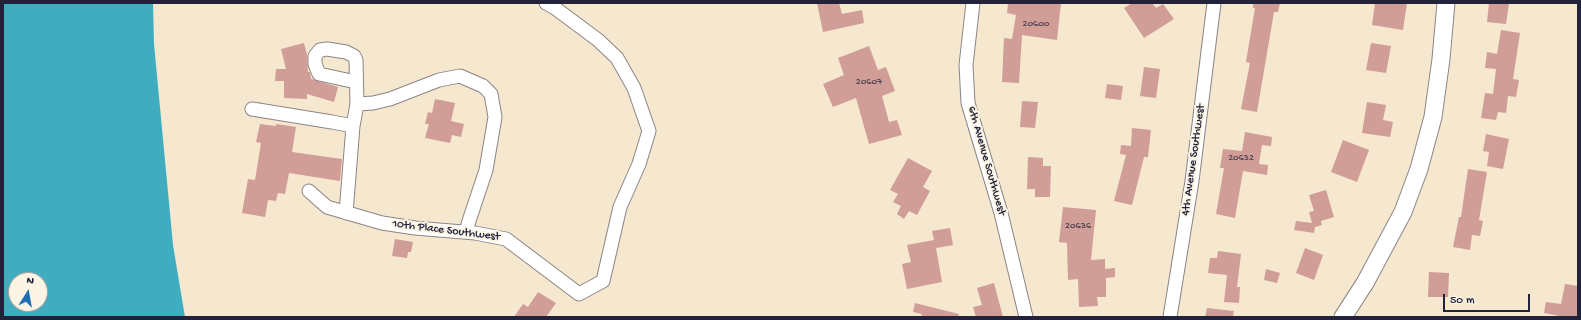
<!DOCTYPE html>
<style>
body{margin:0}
#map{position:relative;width:1581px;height:320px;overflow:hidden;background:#f6e7cf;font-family:"Gochi Hand",sans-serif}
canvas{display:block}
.frame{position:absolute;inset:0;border:4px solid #22223b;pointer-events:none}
.north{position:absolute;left:8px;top:272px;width:40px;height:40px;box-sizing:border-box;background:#fcf5e5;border:1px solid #a5a1a1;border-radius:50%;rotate:11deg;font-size:11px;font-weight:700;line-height:16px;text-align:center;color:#22223b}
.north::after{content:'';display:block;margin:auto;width:14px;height:18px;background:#1f6fb2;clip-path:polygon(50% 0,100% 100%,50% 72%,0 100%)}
.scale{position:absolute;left:1443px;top:294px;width:87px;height:18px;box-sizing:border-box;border:2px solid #22223b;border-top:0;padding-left:5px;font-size:12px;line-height:14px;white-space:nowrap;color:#22223b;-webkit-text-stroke:3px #fcf5e5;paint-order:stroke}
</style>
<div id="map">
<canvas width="1581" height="320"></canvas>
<div class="frame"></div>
<div class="north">N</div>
<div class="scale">50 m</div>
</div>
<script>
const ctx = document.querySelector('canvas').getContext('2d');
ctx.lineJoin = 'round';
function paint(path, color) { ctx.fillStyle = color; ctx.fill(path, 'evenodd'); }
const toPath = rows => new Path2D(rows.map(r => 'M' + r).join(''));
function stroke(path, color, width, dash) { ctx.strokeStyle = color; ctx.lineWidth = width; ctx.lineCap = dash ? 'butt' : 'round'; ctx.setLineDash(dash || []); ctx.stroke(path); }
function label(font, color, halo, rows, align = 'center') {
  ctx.font = font + ' "Gochi Hand",sans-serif'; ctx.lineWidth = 4; ctx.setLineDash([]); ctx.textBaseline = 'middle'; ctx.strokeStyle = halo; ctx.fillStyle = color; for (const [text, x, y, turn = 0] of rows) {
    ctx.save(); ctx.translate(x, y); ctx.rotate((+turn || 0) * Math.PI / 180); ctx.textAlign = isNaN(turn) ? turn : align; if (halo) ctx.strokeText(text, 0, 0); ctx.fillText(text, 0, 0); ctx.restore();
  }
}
paint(toPath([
 [3,3,153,3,154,44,173,245,185,317,3,317],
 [16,280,40,280,40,304,16,304]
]), '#40acbf');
paint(toPath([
 [817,3,839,3,842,14,862,10,864,23,823,32],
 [1008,3,1061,3,1057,40,1022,35,1019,83,1002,82,1004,38,1012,39,1016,15,1007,13],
 [1132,3,1152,3,1156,8,1163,4,1174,19,1144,38,1124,8],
 [1253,3,1280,3,1278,12,1274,12,1257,112,1241,109,1250,63,1246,62,1255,8,1253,8],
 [1375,3,1407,3,1403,30,1372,25],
 [1489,3,1509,3,1506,24,1487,22],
 [1501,30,1520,33,1513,79,1519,80,1516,97,1508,96,1506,113,1498,112,1496,120,1481,118,1485,93,1493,94,1496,69,1485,68,1487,52,1497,54],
 [304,43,307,55,308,72,310,72,311,79,338,87,334,102,307,94,307,99,284,98,284,81,275,81,276,69,286,69,281,49],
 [1371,43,1391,46,1386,73,1366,70],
 [869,46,878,70,886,67,895,91,882,96,889,122,897,120,902,135,869,144,856,98,833,107,823,84,844,75,838,58],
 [1144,67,1160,69,1156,98,1140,96],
 [1107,84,1123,86,1121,100,1105,98],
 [435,99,455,103,451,121,464,124,461,137,452,135,450,143,425,138,429,124,425,124,428,112,432,113],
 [1022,101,1038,102,1035,128,1020,127],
 [1367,102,1386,105,1383,120,1393,122,1390,137,1362,133],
 [260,124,276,126,276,124,296,127,292,152,342,159,340,181,289,173,285,194,278,193,276,201,268,200,265,217,242,213,248,179,255,180,261,143,256,142],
 [1132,128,1151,130,1148,157,1144,157,1132,205,1114,201,1126,155,1120,154,1121,145,1131,146],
 [1245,132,1272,137,1271,146,1262,145,1259,164,1268,165,1267,175,1243,171,1235,218,1216,214,1224,168,1220,168,1223,149,1242,151],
 [1486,134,1509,139,1503,169,1487,166,1489,152,1483,151],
 [1343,140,1369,150,1357,182,1331,172],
 [1028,157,1043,158,1043,166,1051,166,1050,197,1035,197,1035,189,1027,189],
 [908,158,932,171,923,187,930,191,917,215,909,211,904,219,897,214,901,206,893,202,898,194,890,190],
 [1468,169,1487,172,1479,220,1483,221,1480,236,1472,235,1470,250,1453,247,1459,217,1461,217],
 [1326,190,1334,217,1321,221,1322,225,1315,227,1314,233,1294,230,1296,221,1312,223,1309,212,1314,211,1309,195],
 [1063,207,1096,210,1091,260,1105,259,1105,269,1115,268,1115,277,1106,278,1106,297,1097,297,1098,306,1079,307,1078,279,1068,280,1067,243,1059,242],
 [950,228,953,245,936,248,942,282,907,289,902,264,911,262,907,245,934,240,932,231],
 [395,239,413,242,411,252,408,252,407,258,392,256],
 [1305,248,1323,255,1314,280,1296,273],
 [1218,251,1241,254,1237,287,1240,287,1239,303,1224,302,1227,275,1208,273,1210,258,1217,258],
 [1266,269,1280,273,1277,283,1264,280],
 [1429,272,1449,273,1448,297,1428,297],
 [994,283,1003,317,976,317,973,307,982,305,977,288],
 [1565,284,1578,286,1578,317,1565,317,1544,313,1546,302,1561,304],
 [538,292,556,303,546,317,514,317,523,304,528,307],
 [915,303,959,314,958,317,921,317,922,314,913,312],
 [1207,308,1234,311,1233,317,1205,317]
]), '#d09d97');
const minor = toPath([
 [973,3,966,65,968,103,1001,213,1026,317],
 [357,104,373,103,390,99,439,80,460,76,483,86,491,94,495,117,486,170,469,221,466,232],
 [252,109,332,122,353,126],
 [309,191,327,207,382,223,415,228,475,233,506,239,579,294,603,281,620,207,639,164,649,131,634,88,617,58,598,40,555,8,546,3],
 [346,213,353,126,357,104,356,60,354,56,346,52,327,49,320,50,315,56,315,64,319,74,356,82],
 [1170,317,1192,181,1214,3]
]);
const tertiary = toPath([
 [1343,317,1365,283,1403,212,1419,169,1433,117,1441,59,1446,3]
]);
stroke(minor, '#8c8485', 15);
stroke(tertiary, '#8c8485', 19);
stroke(minor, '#fff', 13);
stroke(tertiary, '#fff', 17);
label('10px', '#4e4152', null, [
 ["20600",1036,24],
 ["20607",869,82],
 ["20632",1241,158],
 ["20636",1078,226]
]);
label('12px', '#22223b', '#fcf5e5', [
 ["4th Avenue Southwest",1194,160,-82],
 ["6th Avenue Southwest",986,161,74],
 ["10th Place Southwest",446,231,7]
]);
</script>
